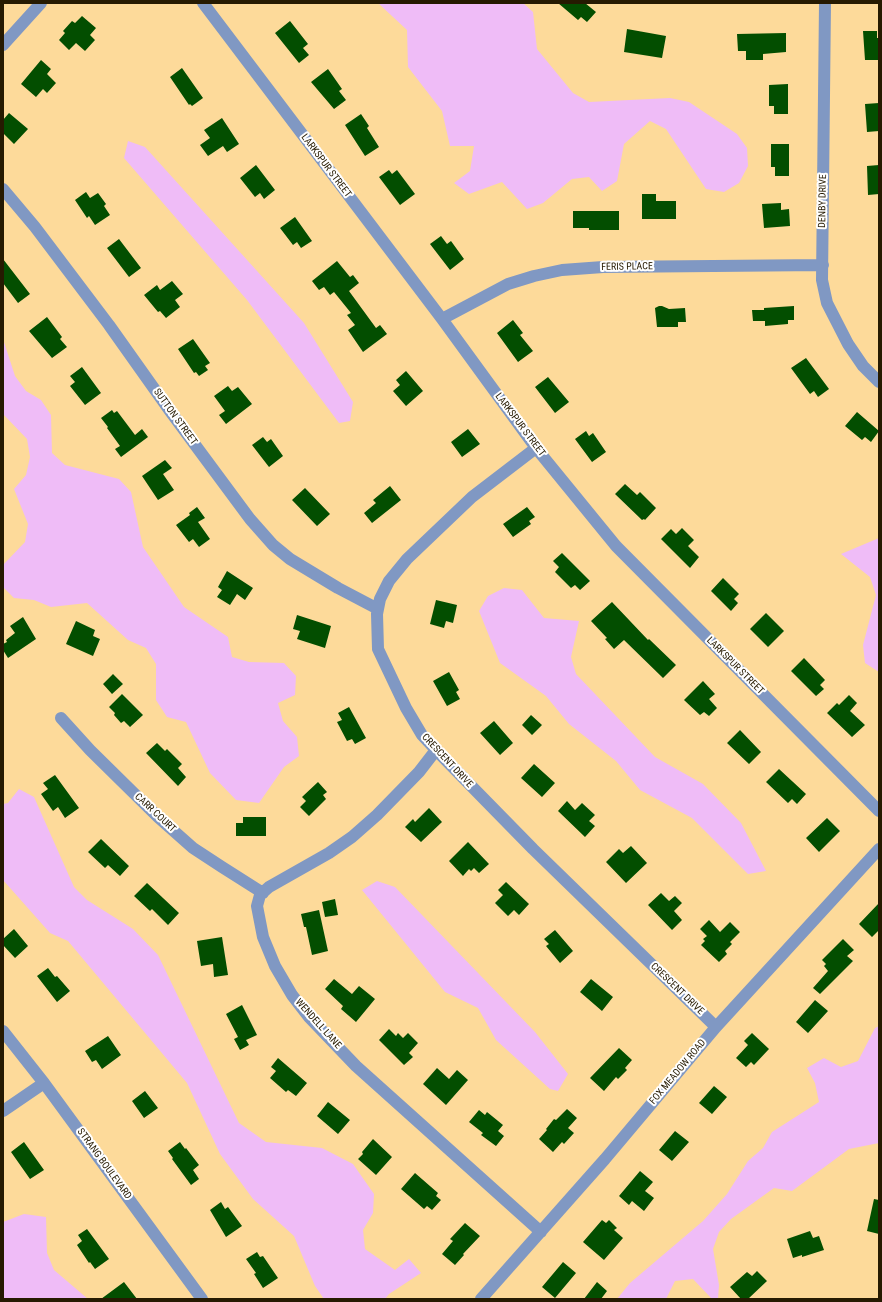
<!DOCTYPE html>
<style>
body{margin:0}
#map{position:relative;width:882px;height:1302px;overflow:hidden;background:#fdda9a;font-family:"Roboto Condensed",sans-serif}
canvas{display:block}
.frame{position:absolute;inset:0;border:4px solid #261a01;pointer-events:none}
</style>
<div id="map">
<canvas width="882" height="1302"></canvas>
<div class="frame"></div>
</div>
<script>
const ctx = document.querySelector('canvas').getContext('2d');
ctx.lineJoin = 'round';
function paint(path, color) { ctx.fillStyle = color; ctx.fill(path, 'evenodd'); }
const toPath = rows => new Path2D(rows.map(r => 'M' + r).join(''));
function stroke(path, color, width, dash) { ctx.strokeStyle = color; ctx.lineWidth = width; ctx.lineCap = dash ? 'butt' : 'round'; ctx.setLineDash(dash || []); ctx.stroke(path); }
function label(font, color, halo, rows, align = 'center') {
  ctx.font = font + ' "Roboto Condensed",sans-serif'; ctx.lineWidth = 4; ctx.setLineDash([]); ctx.textBaseline = 'middle'; ctx.strokeStyle = halo; ctx.fillStyle = color; for (const [text, x, y, turn = 0] of rows) {
    ctx.save(); ctx.translate(x, y); ctx.rotate((+turn || 0) * Math.PI / 180); ctx.textAlign = isNaN(turn) ? turn : align; if (halo) ctx.strokeText(text, 0, 0); ctx.fillText(text, 0, 0); ctx.restore();
  }
}
paint(toPath([
 [378,3,523,3,533,12,537,49,573,93,589,102,670,98,689,102,737,134,747,148,748,166,739,183,724,192,706,189,666,129,650,121,624,144,617,181,602,191,589,177,572,179,543,203,527,209,502,182,469,194,454,183,470,171,474,146,450,146,442,111,408,67,407,30],
 [128,141,145,147,304,323,353,402,350,421,339,423,247,300,124,158],
 [3,339,15,376,26,391,41,400,51,415,52,453,65,465,119,479,131,492,143,547,184,607,228,637,232,657,249,662,284,663,296,676,295,695,278,703,283,721,297,737,299,756,284,767,259,803,236,800,210,773,186,722,167,717,156,700,156,664,146,648,128,640,87,603,51,607,34,600,14,598,3,587,3,565,25,542,28,524,14,489,26,475,30,457,27,439,3,414],
 [879,538,879,672,865,663,863,645,876,595,870,577,841,554],
 [504,588,522,590,544,618,579,621,571,657,576,674,655,757,703,784,741,823,766,871,748,874,692,818,640,790,616,761,569,724,546,696,500,663,479,611,488,596],
 [19,789,34,797,74,887,87,900,133,929,158,955,239,1123,266,1142,322,1148,353,1164,374,1194,373,1213,363,1230,365,1249,395,1270,409,1259,421,1273,389,1294,385,1299,324,1299,315,1286,294,1236,253,1199,220,1154,187,1083,68,941,50,933,3,880,3,804,8,803],
 [377,881,395,887,535,1032,568,1074,558,1091,550,1089,496,1040,478,1008,445,992,362,890],
 [879,1026,879,1143,849,1149,792,1191,774,1188,731,1219,719,1232,713,1249,719,1285,718,1299,712,1299,693,1279,675,1281,666,1299,617,1299,630,1283,703,1221,727,1194,748,1161,763,1148,772,1132,819,1102,815,1083,807,1068,824,1058,841,1067,858,1061,875,1028],
 [24,1214,46,1217,47,1253,54,1270,88,1299,3,1299,3,1222]
]), '#efbcf7');
paint(toPath([
 [558,3,585,3,596,12,587,22,581,17,578,20],
 [82,16,96,28,90,35,95,40,85,51,76,43,69,50,59,40,65,33,63,31,72,21,75,23],
 [290,21,308,44,303,48,309,55,299,63,275,33],
 [627,29,666,36,662,58,624,52],
 [863,31,877,31,877,38,879,38,879,60,865,60],
 [786,33,786,52,763,54,763,60,746,60,746,51,738,51,737,34],
 [41,60,51,69,47,74,56,83,47,93,43,89,36,97,21,84],
 [182,68,203,98,192,106,190,104,189,105,170,77],
 [328,69,342,89,339,91,346,100,334,109,311,82],
 [788,84,788,114,774,114,774,106,769,106,769,85],
 [879,103,879,131,867,132,865,104],
 [9,113,28,129,14,144,3,133,3,120],
 [361,114,369,126,367,128,379,147,365,156,345,125],
 [222,118,239,144,227,152,223,146,208,156,200,145,210,138,204,130],
 [771,144,789,144,789,176,775,176,775,167,771,167],
 [256,165,275,190,264,199,260,193,255,197,240,178],
 [879,165,879,194,868,195,867,166],
 [389,170,392,174,397,170,415,194,400,205,379,177],
 [86,192,90,198,98,193,106,204,104,206,110,215,95,225,89,216,87,218,75,200],
 [642,194,656,194,656,201,676,201,676,219,642,219],
 [781,203,781,210,789,209,790,226,764,228,762,204],
 [573,211,619,211,619,230,589,230,589,228,573,228],
 [295,217,312,241,301,248,297,242,293,245,280,228],
 [441,236,447,244,451,241,464,259,450,270,430,244],
 [119,239,141,268,129,277,107,248],
 [3,259,30,294,18,303,3,283],
 [337,261,350,277,353,275,359,283,349,291,376,328,380,325,387,334,363,352,348,330,355,325,347,315,351,313,334,292,330,295,324,287,319,290,312,281],
 [172,281,183,294,175,300,180,307,166,318,160,311,158,312,144,295,157,285,160,290],
 [659,306,662,306,669,309,685,308,686,322,678,322,678,327,657,327,655,308],
 [794,306,794,320,788,320,788,324,765,326,765,321,753,321,752,310,764,310,764,308],
 [47,317,62,337,60,339,67,347,52,358,29,331],
 [513,320,523,333,520,335,533,351,518,362,497,333],
 [193,339,210,363,205,366,208,370,199,376,196,372,194,373,178,349],
 [806,358,829,389,818,397,814,391,810,394,791,368],
 [82,367,101,393,85,405,70,386,75,382,70,376],
 [406,371,423,391,406,406,393,391,400,385,396,380],
 [548,377,569,402,555,413,535,387],
 [228,386,232,391,238,387,252,404,226,424,219,415,225,411,214,396],
 [112,410,114,413,117,411,135,435,142,429,148,437,121,457,115,449,120,446,107,428,108,427,101,418],
 [857,412,879,431,871,442,865,437,862,440,845,426],
 [468,429,480,444,462,457,451,442],
 [586,431,589,436,593,433,606,452,592,462,575,439],
 [263,437,267,442,271,439,283,456,269,467,252,445],
 [165,460,172,468,163,474,174,490,158,500,142,476],
 [625,484,637,495,640,492,656,508,645,520,644,519,642,520,615,494],
 [390,486,401,500,372,523,364,513,376,503,373,500],
 [305,488,330,514,317,526,292,500],
 [197,507,205,518,198,522,210,539,199,547,193,539,189,542,176,525,190,515,189,513],
 [527,507,535,517,529,521,531,524,513,537,503,524],
 [682,528,694,540,688,546,699,557,690,568,661,539,671,529,676,534],
 [562,553,590,581,580,590,575,585,571,588,555,572,559,567,553,561],
 [227,571,253,588,245,600,237,594,230,605,217,597,222,590,218,587],
 [723,578,739,594,734,599,738,603,731,611,711,591],
 [436,600,457,605,453,623,446,621,444,628,430,624],
 [612,602,648,640,649,639,676,665,663,678,624,640,614,649,605,639,607,638,591,621],
 [766,613,784,631,768,647,750,629],
 [297,615,331,626,325,648,297,639,300,631,293,629],
 [23,617,36,639,8,658,3,650,3,644,7,642,6,640,15,633,10,626],
 [76,621,95,630,93,636,100,639,93,656,66,644],
 [804,658,825,680,820,685,824,689,816,696,791,671],
 [449,672,459,690,456,692,460,699,447,706,433,681],
 [113,674,123,684,112,694,103,684],
 [703,681,715,694,709,699,717,708,709,716,704,712,700,715,684,700],
 [122,694,143,715,130,727,124,721,121,723,114,715,115,713,109,707],
 [849,695,857,703,850,711,865,725,852,737,827,713,837,703,839,705],
 [349,707,366,738,355,744,352,739,347,741,337,722,342,720,338,713],
 [531,715,542,725,532,735,522,725],
 [494,721,513,743,500,755,480,733],
 [740,730,761,752,749,764,727,743],
 [157,743,165,751,167,749,182,764,178,768,186,777,178,786,146,753],
 [534,764,555,783,542,797,521,778],
 [779,769,806,794,797,804,792,799,788,803,766,782],
 [55,775,79,808,65,818,58,807,53,811,41,794,48,789,43,783],
 [318,782,327,792,323,795,326,799,309,816,300,807,306,801,302,797],
 [567,801,575,810,582,803,595,815,589,821,595,826,585,837,558,811],
 [429,808,442,822,421,842,405,827,413,819,415,822],
 [243,817,266,817,266,836,236,836,236,823,243,823],
 [827,818,840,831,819,852,806,838],
 [101,839,129,866,120,876,108,865,105,868,88,852],
 [468,842,489,864,479,873,474,868,471,871,469,869,463,876,449,861],
 [631,846,647,863,626,883,606,862,619,849,623,853],
 [506,882,529,904,519,915,514,910,508,916,495,903,503,895,498,890],
 [147,883,179,913,168,925,152,909,150,911,134,896],
 [661,893,669,901,675,896,682,903,674,911,682,920,672,930,648,905],
 [335,899,338,915,325,917,322,902],
 [879,903,879,930,872,937,859,924],
 [319,910,328,951,312,955,306,927,304,927,301,914],
 [709,920,720,932,730,922,740,932,730,942,732,944,725,951,727,954,719,962,701,945,705,941,703,939,707,936,700,929],
 [14,929,28,946,15,958,3,945,3,939],
 [555,930,573,951,560,963,546,946,549,944,544,939],
 [222,937,228,975,214,977,213,964,201,966,197,941],
 [843,939,854,950,847,956,853,961,820,994,813,988,828,971,824,966,826,964,822,960],
 [48,968,55,977,57,976,70,991,57,1002,37,976],
 [334,979,352,994,359,986,375,999,356,1022,341,1009,343,1006,325,989],
 [591,979,613,997,602,1011,580,992],
 [815,1000,828,1011,808,1033,796,1022],
 [242,1005,257,1035,246,1040,249,1045,240,1050,234,1039,238,1037,226,1014],
 [389,1029,396,1036,398,1033,403,1038,408,1033,418,1043,409,1053,413,1057,404,1065,379,1040],
 [752,1033,769,1049,754,1065,751,1062,746,1067,736,1058,748,1045,744,1041],
 [108,1036,121,1055,102,1069,96,1060,92,1062,85,1051],
 [619,1048,632,1060,625,1068,627,1070,618,1079,616,1077,604,1091,590,1078],
 [278,1058,307,1083,296,1096,288,1090,286,1092,270,1078,276,1071,271,1067],
 [437,1068,449,1079,457,1070,468,1080,446,1105,423,1084],
 [714,1086,727,1097,712,1114,699,1103],
 [145,1091,158,1108,144,1118,132,1101],
 [328,1102,350,1120,338,1134,317,1116],
 [567,1109,577,1118,568,1128,574,1133,564,1144,562,1142,553,1152,539,1139,547,1130,546,1129,554,1119,556,1120],
 [479,1110,485,1115,487,1112,503,1125,498,1131,504,1136,496,1146,481,1135,483,1133,469,1122],
 [675,1131,689,1142,672,1161,659,1150],
 [373,1139,392,1157,376,1175,358,1159,363,1154,362,1152],
 [24,1142,44,1170,30,1179,11,1152],
 [180,1142,185,1149,186,1148,199,1165,193,1170,199,1179,191,1185,172,1159,173,1158,168,1151],
 [640,1171,653,1182,645,1191,654,1198,644,1211,632,1201,629,1205,619,1196],
 [415,1173,438,1193,436,1196,441,1200,432,1210,427,1206,424,1209,401,1189],
 [874,1199,879,1200,879,1234,867,1231],
 [221,1202,225,1209,228,1207,242,1226,226,1237,210,1210],
 [602,1220,606,1223,609,1220,617,1228,614,1230,623,1238,604,1260,583,1242],
 [465,1223,480,1236,463,1254,464,1255,455,1265,442,1254,453,1241,450,1239],
 [87,1229,109,1259,95,1269,90,1262,89,1263,77,1245,82,1241,78,1235],
 [810,1231,813,1238,819,1236,824,1250,802,1257,802,1255,793,1258,787,1239],
 [257,1252,260,1257,263,1256,278,1278,263,1288,254,1274,256,1273,246,1259],
 [563,1262,576,1273,555,1298,542,1287],
 [757,1271,767,1281,748,1299,741,1299,730,1287,747,1272,752,1276],
 [124,1282,137,1299,101,1299],
 [597,1282,607,1291,601,1299,584,1299]
]), '#034e00');
stroke(toPath([
 [203,3,442,319,536,448,616,546,879,811],
 [825,3,822,280,827,303,848,344,863,366,879,382],
 [3,45,41,3],
 [3,189,35,227,109,325,170,411,250,519,273,545,290,559,338,588,378,609],
 [442,319,508,284,534,276,562,270,603,267,823,265],
 [536,448,472,497,407,559,389,581,380,599,377,614,378,649,406,708,422,735,436,750,533,849,716,1027],
 [61,718,90,750,158,817,193,848,222,867,263,893],
 [436,750,419,772,377,815,352,837,329,853,269,887,260,895,257,906,263,937,275,966,292,995,309,1017,356,1066,541,1232],
 [3,1031,44,1083,202,1299],
 [3,1111,44,1083],
 [481,1299,605,1159,716,1027,879,849]
]), '#8098c3', 12);
label('10px', '#261a01', '#fff', [
 ["LARKSPUR STREET",326,166,53],
 ["DENBY DRIVE",823,201,-89],
 ["FERIS PLACE",627,267,-1],
 ["SUTTON STREET",175,417,54],
 ["LARKSPUR STREET",520,425,53],
 ["LARKSPUR STREET",735,666,45],
 ["CRESCENT DRIVE",447,761,47],
 ["CARR COURT",155,813,43],
 ["CRESCENT DRIVE",677,989,44],
 ["WENDELL LANE",318,1024,48],
 ["FOX MEADOW ROAD",678,1072,-50],
 ["STRANG BOULEVARD",104,1164,54]
]);
</script>
